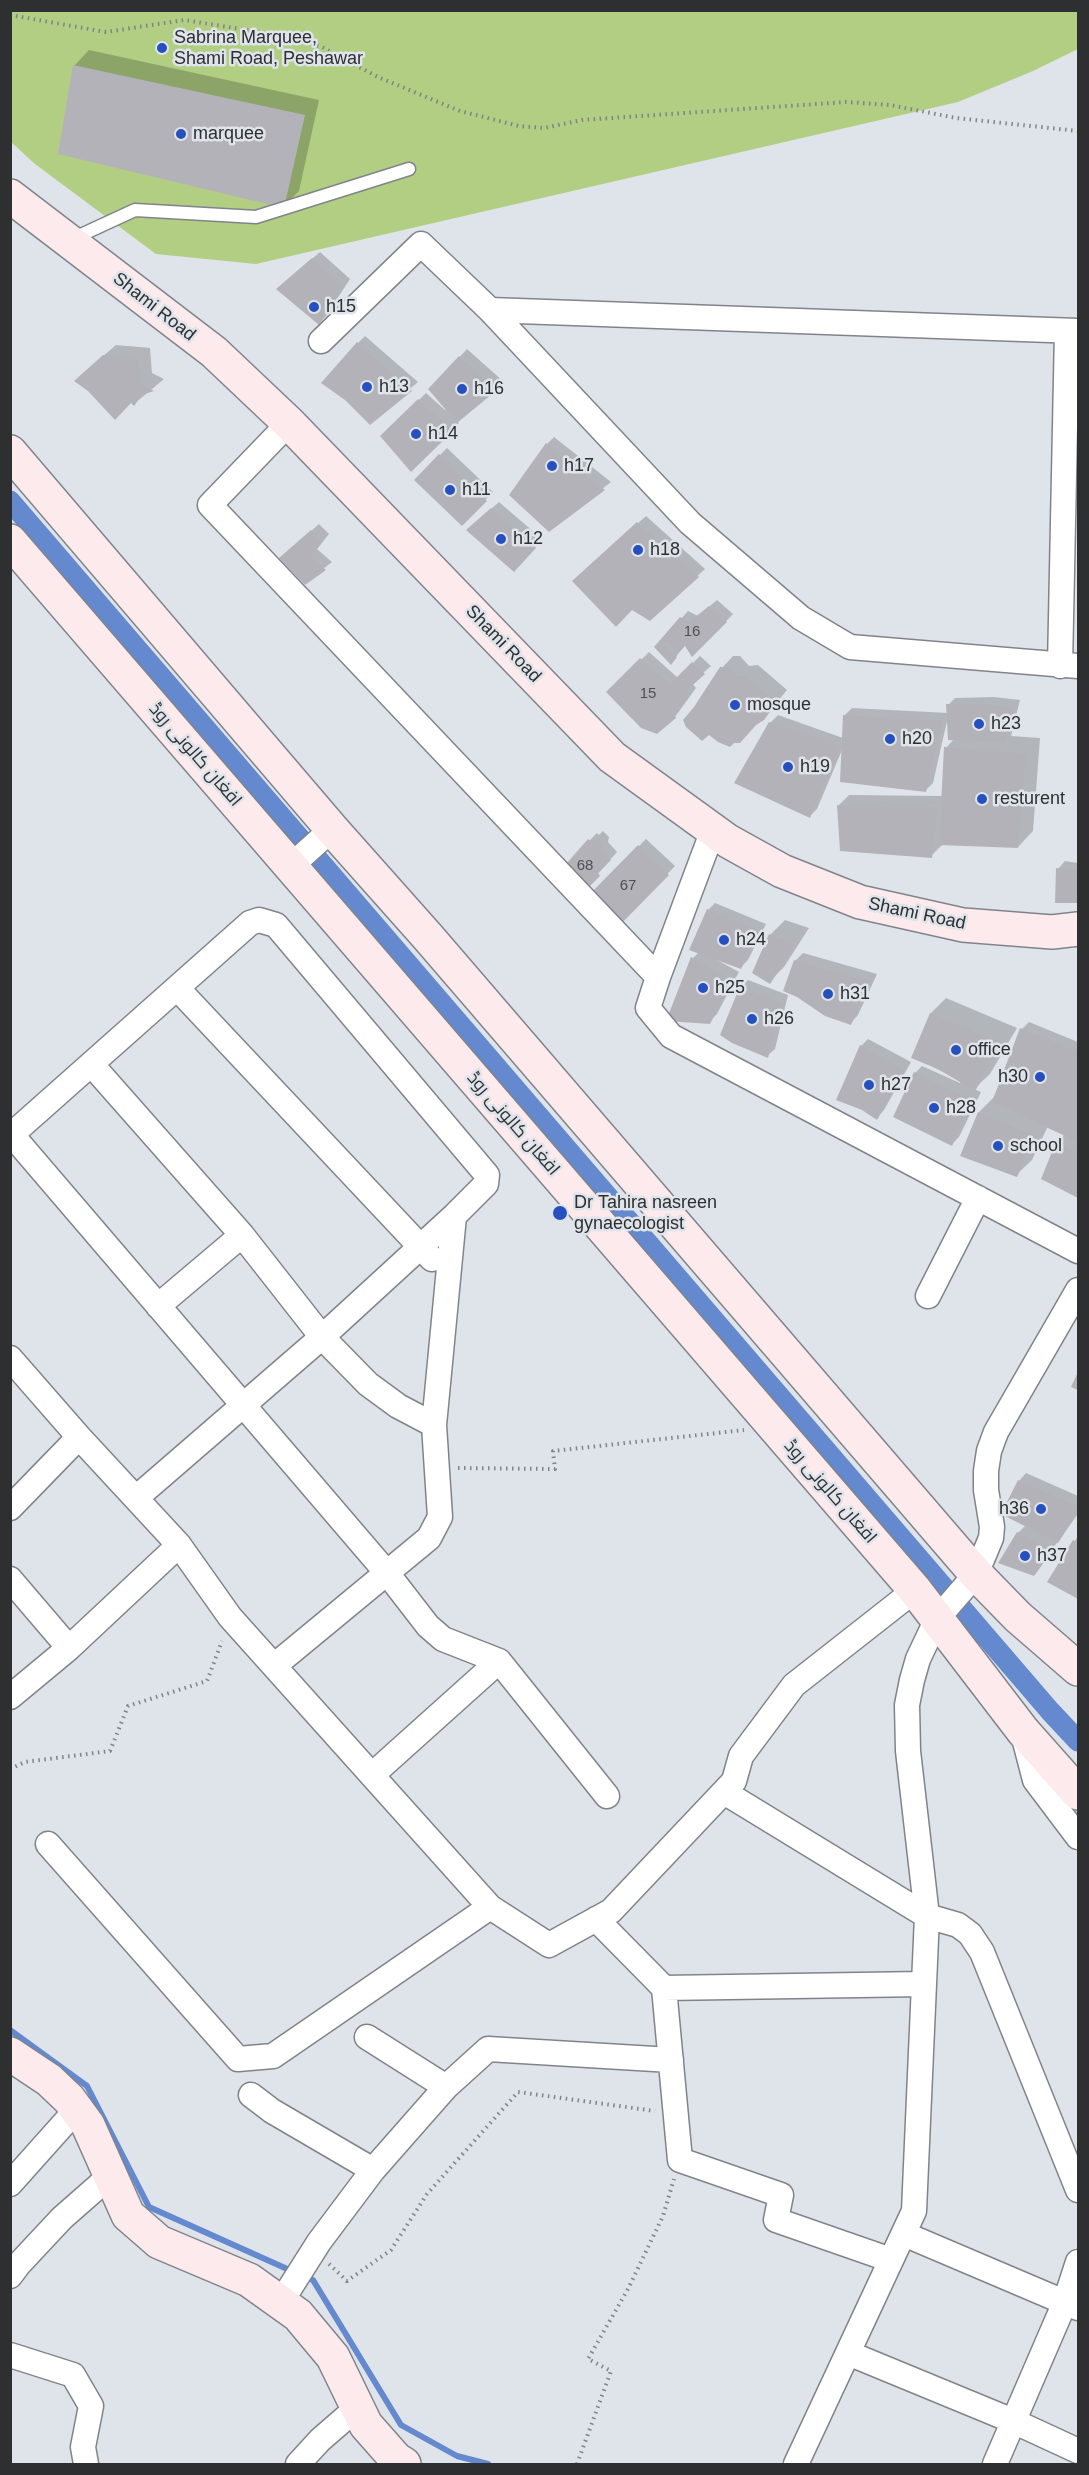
<!DOCTYPE html>
<meta charset="utf-8">
<style>
body{margin:0}
#map{position:relative;width:1089px;height:2475px;overflow:hidden;background:#dfe4ea;font-family:Helvetica,sans-serif}
canvas{display:block}
.frame{position:absolute;inset:0;border:12px solid #2d2f31;pointer-events:none}
</style>
<div id="map">
<canvas width="1089" height="2475"></canvas>
<div class="frame"></div>
</div>
<script>
const ctx = document.querySelector('canvas').getContext('2d');
ctx.lineJoin = 'round';
function paint(path, color) { ctx.fillStyle = color; ctx.fill(path, 'evenodd'); }
const toPath = rows => new Path2D(rows.map(r => 'M' + r).join(''));
function stroke(path, color, width, dash) { ctx.strokeStyle = color; ctx.lineWidth = width; ctx.lineCap = dash ? 'butt' : 'round'; ctx.setLineDash(dash || []); ctx.stroke(path); }
function label(font, color, halo, rows, align = 'center') {
  ctx.font = font + ' Helvetica,Cairo,sans-serif'; ctx.lineWidth = 5; ctx.setLineDash([]); ctx.textBaseline = 'middle'; ctx.strokeStyle = halo; ctx.fillStyle = color; for (const [text, x, y, turn = 0] of rows) {
    ctx.save(); ctx.translate(x, y); ctx.rotate((+turn || 0) * Math.PI / 180); ctx.textAlign = isNaN(turn) ? turn : align; if (halo) ctx.strokeText(text, 0, 0); ctx.fillText(text, 0, 0); ctx.restore();
  }
}
paint(toPath([
 [1078,10,1078,49,1033,71,958,102,256,264,156,254,35,164,11,142,10,11]
]), '#b1ce82');
paint(toPath([
 [89,50,319,100,299,191,284,206,74,66],
 [320,252,350,279,326,316,319,323,285,282],
 [365,336,418,382,370,423,358,343],
 [116,345,150,348,152,373,164,379,134,404,87,370],
 [467,349,504,382,457,421,459,423,411,470,382,436,426,393,445,410,447,409,430,389],
 [554,437,611,482,549,530,547,444],
 [447,448,493,492,462,524,416,480],
 [499,502,542,539,521,563,475,523],
 [646,516,705,569,650,619,581,574],
 [319,524,329,534,317,549,332,562,305,583,289,551],
 [717,600,733,614,693,655,686,644,671,663,656,647,688,611,698,616],
 [649,652,678,678,700,656,711,666,692,683,696,688,675,717,609,692],
 [733,656,740,656,749,666,758,665,787,690,763,719,722,668],
 [994,697,1020,700,1011,736,1040,738,1033,831,1018,847,943,844,931,856,838,806,849,795,943,796,946,748,954,739,947,721,933,783,926,790,842,750,817,809,810,816,736,782,771,722,778,715,843,738,844,716,852,708,948,713,948,705,955,698],
 [603,831,609,837,608,842,617,852,583,891,590,840,597,833,599,835],
 [646,839,675,866,617,926,588,898],
 [1065,861,1078,863,1078,901,1056,901,1058,869],
 [715,903,766,924,748,960,741,967,718,959,717,960,739,972,717,1014,709,1022,693,958,699,952,708,910],
 [785,920,809,928,784,967,769,982,770,935],
 [803,953,877,974,858,1015,851,1023,795,961],
 [748,980,788,995,775,1049,767,1056,741,987],
 [946,998,1017,1028,990,1074,974,1089,981,1092,959,1137,952,1144,915,1073,922,1066,960,1083,961,1081,913,1057,931,1013],
 [1029,1022,1078,1042,1078,1197,1043,1178,1057,1142,1065,1134,1048,1126,1032,1160,1016,1175,979,1112,994,1097,1022,1029],
 [868,1039,911,1062,884,1110,877,1118,861,1046],
 [1026,1473,1078,1496,1078,1514,1034,1574,1018,1533,1026,1525,1019,1481],
 [1078,1536,1078,1597,1049,1581]
]), '#0003');
stroke(toPath([
 [10,2030,87,2086,149,2207,294,2272],
 [303,2276,313,2280,401,2425,457,2456,488,2464]
]), '#6489ce', 6);
stroke(toPath([
 [10,501,1050,1711,1078,1741]
]), '#6489ce', 21);
paint(toPath([
 [73,65,305,115,284,208,58,154],
 [312,258,343,287,319,325,276,289],
 [357,342,412,391,370,425,345,400,321,383],
 [103,355,139,359,141,384,154,391,142,395,134,406,131,403,115,420,88,391,74,381],
 [459,356,497,390,457,423,428,389],
 [418,399,453,431,411,472,380,436],
 [546,443,605,490,549,532,509,495],
 [439,454,487,501,462,526,414,480],
 [491,508,536,548,514,572,466,530],
 [637,522,699,577,650,621,632,610,616,627,572,581],
 [311,530,322,542,311,557,326,570,305,585,279,558],
 [709,606,727,622,692,657,685,646,678,653,668,642,664,644,677,657,671,665,654,647,680,617,689,622],
 [640,658,670,684,692,662,705,674,686,691,690,696,674,715,676,718,657,734,641,728,606,692],
 [720,667,729,667,737,676,746,676,777,702,764,720,756,725,740,743,734,743,730,747,718,742,709,735,702,741,686,727,683,720,694,707],
 [946,704,986,704,1014,707,1006,743,948,740],
 [843,715,943,720,926,792,840,782],
 [769,722,841,746,810,818,734,783],
 [944,747,1026,753,1018,848,939,845],
 [837,805,938,807,932,858,840,851],
 [595,837,603,845,601,850,611,860,598,873,600,876,583,893,560,871,588,839,591,841],
 [638,845,669,875,617,928,586,898],
 [1056,868,1078,870,1078,903,1055,903],
 [707,909,760,931,741,969,689,950],
 [769,934,796,944,770,984,752,973],
 [691,957,733,980,710,1024,666,1021],
 [794,960,871,981,851,1025,825,1016,797,997,783,991],
 [740,986,782,1003,768,1058,732,1043,720,1035],
 [930,1013,1003,1043,975,1091,938,1069,911,1058],
 [1020,1028,1078,1051,1078,1142,992,1102],
 [860,1045,905,1070,877,1120,862,1110,836,1100],
 [914,1072,974,1100,952,1146,893,1117],
 [978,1112,1037,1136,1017,1177,960,1156],
 [1056,1142,1078,1152,1078,1198,1041,1179],
 [1078,1372,1078,1390,1071,1387],
 [1018,1480,1078,1506,1078,1512,1058,1543,1001,1514],
 [1017,1532,1053,1550,1034,1576,998,1563],
 [1073,1540,1078,1543,1078,1599,1047,1582]
]), '#b4b2b9');
const lane = toPath([
 [70,240,135,210,256,217,409,169]
]);
const street = toPath([
 [490,310,1078,331],
 [321,341,421,244,490,310,690,523,801,618,850,647,1078,666],
 [289,423,210,505,658,977,648,1008,671,1036,1078,1251],
 [1060,666,1067,331],
 [291,866,332,829],
 [658,977,713,830],
 [177,988,432,1259],
 [92,1065,242,1235,322,1337,368,1384,398,1406,434,1425],
 [12,1135,387,1573,428,1626,443,1639,499,1661,607,1796],
 [10,1136,250,923,259,920,276,925,487,1175,486,1184,454,1216,434,1425,440,1517,429,1538,274,1666],
 [928,1296,978,1198],
 [158,1306,242,1235],
 [10,1358,79,1437,179,1545,230,1617,490,1907,549,1945,611,1911,734,1781,741,1756,794,1685,915,1590],
 [136,1498,322,1337,454,1216],
 [10,1508,79,1437],
 [10,1579,69,1648],
 [10,1697,69,1648,179,1545],
 [1023,1734,1035,1780,1078,1837],
 [372,1775,499,1661],
 [724,1792,927,1916,958,1925,970,1934,982,1952,1078,2190],
 [48,1844,238,2059,273,2056,490,1907],
 [596,1919,664,1988,924,1984],
 [664,1988,680,2160,781,2195,776,2220,891,2260],
 [367,2037,446,2087],
 [251,2095,272,2111,373,2170],
 [10,2184,77,2109],
 [904,2234,1078,2308],
 [10,2276,19,2264,62,2218,111,2175],
 [281,2302,319,2242,373,2170,446,2087,488,2049,671,2060],
 [848,2353,1013,2421,1078,2451],
 [10,2355,73,2375,91,2406,83,2447,86,2464],
 [298,2464,320,2440,358,2407],
 [796,2464,914,2211,927,1916,908,1751,907,1705,912,1680,918,1659,937,1619,976,1574,991,1538,992,1527,986,1490,986,1471,989,1451,996,1432,1078,1290],
 [995,2464,1065,2302,1078,2262]
]);
const secondary = toPath([
 [10,196,214,352,289,423,612,757,728,841,782,871,860,902,963,925,1052,932,1078,929],
 [10,452,332,829,428,937,976,1574,1018,1617,1078,1669],
 [10,541,915,1590,1023,1731,1078,1793],
 [10,2054,49,2080,69,2099,88,2125,128,2215,159,2242,249,2280,298,2315,333,2357,366,2425,396,2459,404,2464]
]);
stroke(lane, '#80848a', 15);
stroke(street, '#80848a', 27);
stroke(secondary, '#80848a', 36);
stroke(toPath([
 [10,15,106,32,184,20,285,36,322,47,378,77,460,111,519,126,544,128,582,120,846,102,890,105,956,118,1078,131],
 [458,1468,555,1469,553,1451,744,1430],
 [10,1769,25,1762,110,1751,128,1706,207,1681,222,1641],
 [329,2264,347,2281,391,2250,427,2194,518,2092,655,2111],
 [577,2464,611,2371,588,2359,628,2289,663,2216,674,2179]
]), '#808387', 4, [1.5, 4.5]);
stroke(lane, '#fff', 12);
stroke(street, '#fff', 24);
stroke(secondary, '#fdeaed', 33);
for (const [x, y, r, color] of [
 [162,48,6,"#2750bf"],
 [181,134,6,"#2750bf"],
 [314,307,6,"#2750bf"],
 [367,387,6,"#2750bf"],
 [462,389,6,"#2750bf"],
 [416,434,6,"#2750bf"],
 [552,466,6,"#2750bf"],
 [450,490,6,"#2750bf"],
 [501,539,6,"#2750bf"],
 [638,550,6,"#2750bf"],
 [735,705,6,"#2750bf"],
 [979,724,6,"#2750bf"],
 [890,739,6,"#2750bf"],
 [788,767,6,"#2750bf"],
 [982,799,6,"#2750bf"],
 [724,940,6,"#2750bf"],
 [703,988,6,"#2750bf"],
 [828,994,6,"#2750bf"],
 [752,1019,6,"#2750bf"],
 [956,1050,6,"#2750bf"],
 [1040,1077,6,"#2750bf"],
 [869,1085,6,"#2750bf"],
 [934,1108,6,"#2750bf"],
 [998,1146,6,"#2750bf"],
 [560,1213,8,"#2750bf"],
 [1041,1509,6,"#2750bf"],
 [1025,1556,6,"#2750bf"]
]) { const dot = new Path2D(); dot.arc(x, y, r, 0, 2 * Math.PI); ctx.fillStyle = color; ctx.fill(dot); stroke(dot, '#dfe4ea', 2); }
label('15px', '#4f5053', null, [
 ["16",692,632],
 ["15",648,694],
 ["68",585,866],
 ["67",628,886]
]);
label('18px', '#2d2f31', '#dfe4ea', [
 ["Sabrina Marquee,",174,38],
 ["Shami Road, Peshawar",174,59],
 ["marquee",193,134],
 ["h15",326,307],
 ["h13",379,387],
 ["h16",474,389],
 ["h14",428,434],
 ["h17",564,466],
 ["h11",462,490],
 ["h12",513,539],
 ["h18",650,550],
 ["mosque",747,705],
 ["h23",991,724],
 ["h20",902,739],
 ["h19",800,767],
 ["resturent",994,799],
 ["h24",736,940],
 ["h25",715,988],
 ["h31",840,994],
 ["h26",764,1019],
 ["office",968,1050],
 ["h30",1028,1077,"right"],
 ["h27",881,1085],
 ["h28",946,1108],
 ["school",1010,1146],
 ["Dr Tahira nasreen",574,1203],
 ["gynaecologist",574,1224],
 ["h36",1029,1509,"right"],
 ["h37",1037,1556]
], 'left');
label('18px', '#2d2f31', '#dfe4ea', [
 ["Shami Road",154,307,38],
 ["Shami Road",503,644,46],
 ["افغان کالونی روڈ",195,755,49],
 ["Shami Road",917,914,12],
 ["افغان کالونی روڈ",513,1124,49],
 ["افغان کالونی روڈ",830,1492,49]
]);
</script>
